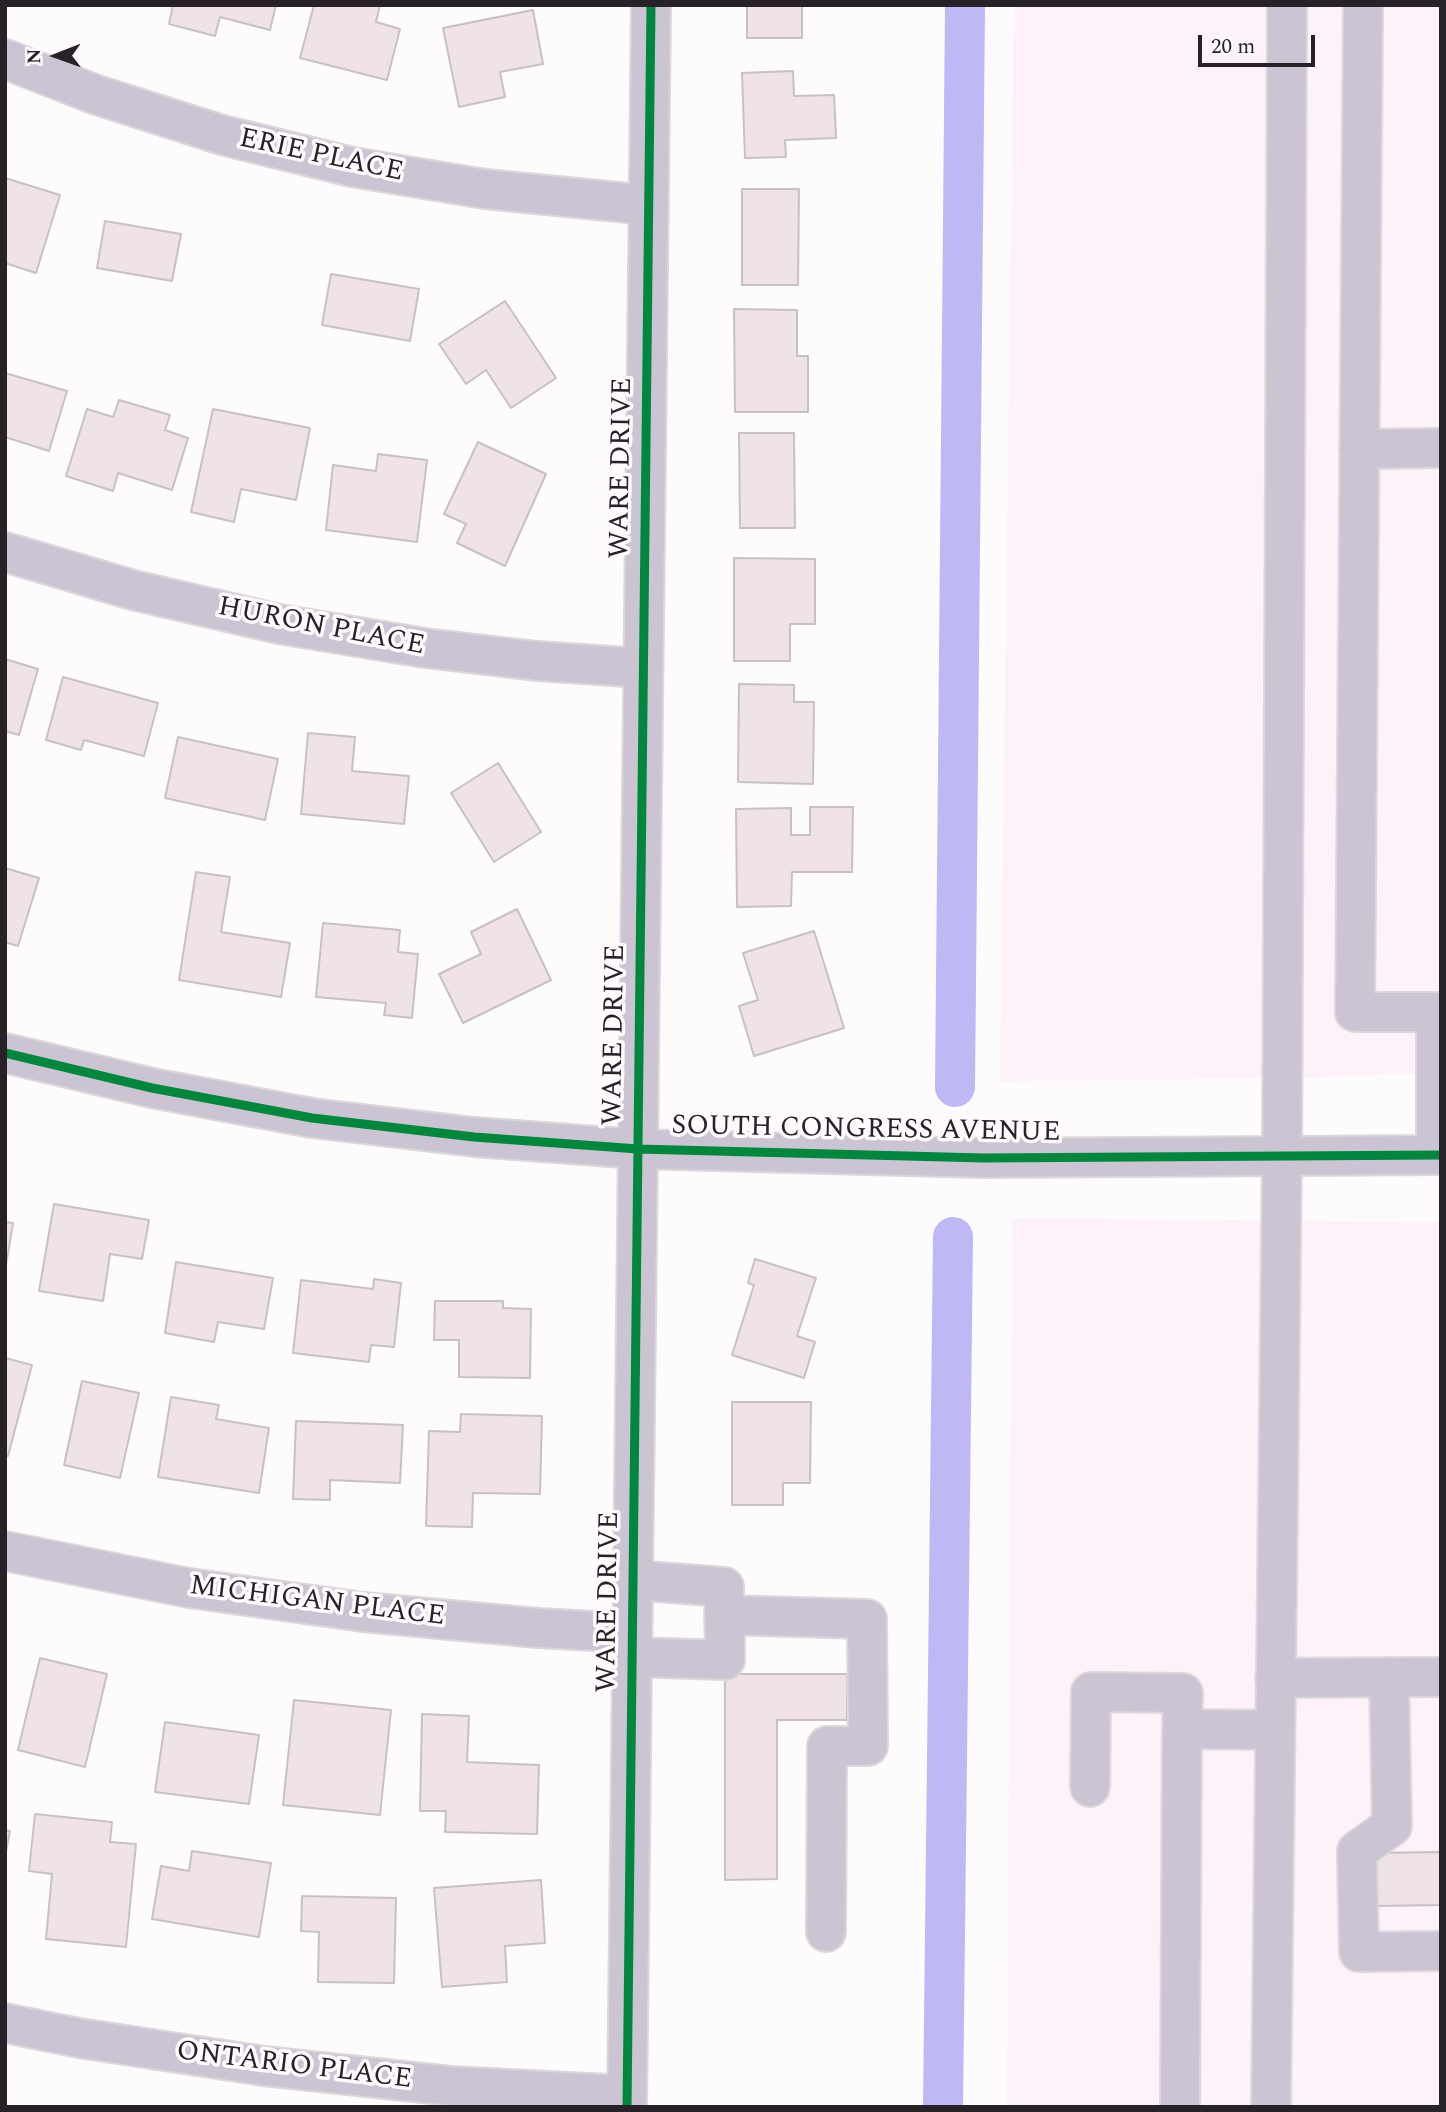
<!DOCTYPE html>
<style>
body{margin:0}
#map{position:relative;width:1446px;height:2112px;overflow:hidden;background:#fdfbfc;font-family:Spectral,serif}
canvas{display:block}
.frame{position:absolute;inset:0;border:7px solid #282127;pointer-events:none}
.north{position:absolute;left:21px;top:21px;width:70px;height:70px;-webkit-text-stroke:5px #fefafd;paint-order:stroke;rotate:269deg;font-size:19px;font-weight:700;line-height:28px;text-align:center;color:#282127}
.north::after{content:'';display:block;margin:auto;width:24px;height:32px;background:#282127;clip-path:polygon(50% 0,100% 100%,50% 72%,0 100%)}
.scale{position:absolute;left:1198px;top:35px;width:117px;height:32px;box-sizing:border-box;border:4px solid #282127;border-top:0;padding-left:9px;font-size:21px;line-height:24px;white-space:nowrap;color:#282127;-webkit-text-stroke:5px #fefafd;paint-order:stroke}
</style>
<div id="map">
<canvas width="1446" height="2112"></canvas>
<div class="frame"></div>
<div class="north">N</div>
<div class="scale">20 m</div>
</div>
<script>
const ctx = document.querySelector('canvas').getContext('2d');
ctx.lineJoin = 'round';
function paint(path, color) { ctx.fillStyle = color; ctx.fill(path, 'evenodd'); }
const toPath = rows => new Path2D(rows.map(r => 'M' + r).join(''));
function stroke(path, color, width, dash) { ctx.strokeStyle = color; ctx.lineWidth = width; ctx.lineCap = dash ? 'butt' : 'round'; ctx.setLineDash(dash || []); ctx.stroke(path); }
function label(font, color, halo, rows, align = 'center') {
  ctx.font = font + ' Spectral,serif'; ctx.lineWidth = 7; ctx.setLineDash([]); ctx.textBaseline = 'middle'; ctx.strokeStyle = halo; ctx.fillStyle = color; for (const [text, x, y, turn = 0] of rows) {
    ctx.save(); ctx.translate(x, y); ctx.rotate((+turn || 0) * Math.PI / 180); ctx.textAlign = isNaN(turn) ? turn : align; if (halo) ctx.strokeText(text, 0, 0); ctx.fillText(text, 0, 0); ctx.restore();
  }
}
paint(toPath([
 [1014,5,1441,5,1441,1072,1306,1078,1000,1081],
 [1012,1218,1441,1222,1441,2107,1007,2107]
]), '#fdf1fa');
stroke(toPath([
 [955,1087,965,5],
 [943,2107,953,1237]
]), '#beb8f4', 40);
const building = toPath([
 [173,5,276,5,270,30,220,17,215,36,169,24,173,5],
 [314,5,380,5,376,22,400,29,387,80,300,58,314,5],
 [747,5,802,5,802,38,747,38,747,5],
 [533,10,543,64,500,72,505,97,459,107,443,28,533,10],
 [793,71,794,96,834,95,836,138,785,140,786,157,745,158,742,73,793,71],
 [5,178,60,195,36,273,5,263,5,178],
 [742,189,799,189,798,285,742,285,742,189],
 [105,221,181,234,172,281,97,268,105,221],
 [331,274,419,289,410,341,322,325,331,274],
 [505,301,556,378,511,408,486,370,466,384,439,344,505,301],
 [734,309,797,310,797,356,808,356,808,412,735,412,734,309],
 [5,373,67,391,49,451,5,437,5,373],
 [119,400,170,415,165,430,188,438,172,490,118,473,113,491,66,476,87,409,113,417,119,400],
 [213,409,310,428,296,500,241,489,234,522,191,512,213,409],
 [739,433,794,433,795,528,740,528,739,433],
 [478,442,546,474,505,566,457,543,466,524,444,514,478,442],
 [378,454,427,460,417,542,326,530,333,465,376,471,378,454],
 [734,558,815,559,815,624,790,624,790,661,734,661,734,558],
 [5,659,38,669,19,735,5,731,5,659],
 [63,677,158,703,144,756,84,740,81,750,46,740,63,677],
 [739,684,794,685,794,702,814,702,813,784,738,782,739,684],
 [308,733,355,737,352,771,409,776,404,824,301,814,308,733],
 [178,737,278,759,265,820,165,798,178,737],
 [498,763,541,832,494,862,451,793,498,763],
 [810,807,853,807,852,872,792,872,791,906,737,907,736,809,791,808,791,835,810,835,810,807],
 [5,868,39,878,18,946,5,942,5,868],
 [196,872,230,877,221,932,290,943,281,997,179,980,196,872],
 [517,909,551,980,463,1023,439,974,481,954,471,932,517,909],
 [323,923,400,930,398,952,418,954,412,1018,384,1015,386,1003,316,997,323,923],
 [814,931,844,1028,754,1056,739,1006,758,1000,743,953,814,931],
 [54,1204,149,1220,142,1259,110,1254,103,1301,39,1291,54,1204],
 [5,1222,13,1223,5,1271,5,1222],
 [755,1259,816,1278,797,1336,815,1342,804,1378,732,1355,754,1285,748,1283,755,1259],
 [176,1262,273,1278,264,1329,218,1322,214,1342,165,1333,176,1262],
 [374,1279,401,1283,394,1347,371,1345,369,1362,293,1353,301,1280,373,1289,374,1279],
 [435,1301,503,1301,503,1308,531,1309,530,1378,459,1377,459,1340,434,1340,435,1301],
 [5,1358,32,1365,8,1456,5,1455,5,1358],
 [82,1381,139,1393,120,1478,64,1465,82,1381],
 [171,1397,219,1405,216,1419,269,1428,259,1493,158,1477,171,1397],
 [732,1402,811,1402,810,1483,783,1483,783,1505,732,1505,732,1402],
 [461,1414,542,1416,540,1494,473,1493,472,1527,426,1526,429,1431,460,1432,461,1414],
 [296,1421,403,1425,400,1483,330,1480,330,1500,293,1499,296,1421],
 [40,1658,107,1674,85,1767,18,1750,40,1658],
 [725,1674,847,1674,847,1720,777,1720,777,1879,725,1880,725,1674],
 [294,1700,391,1710,380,1815,283,1805,294,1700],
 [422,1714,469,1716,467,1762,539,1765,537,1834,445,1832,446,1811,420,1811,422,1714],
 [165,1722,259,1735,249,1804,155,1792,165,1722],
 [35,1814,112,1822,110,1842,136,1844,126,1947,46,1939,52,1874,29,1871,35,1814],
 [5,1830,10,1831,5,1857,5,1830],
 [192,1851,271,1863,259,1937,152,1919,161,1866,189,1871,192,1851],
 [1441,1852,1441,1905,1376,1906,1375,1853,1441,1852],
 [541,1880,545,1943,505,1946,507,1982,442,1987,434,1888,541,1880],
 [302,1896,396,1898,394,1983,318,1982,319,1932,301,1931,302,1896]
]);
paint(building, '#f0e3e8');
stroke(building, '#c7c1c3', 2);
const minor = toPath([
 [1363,5,1355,1012,1441,1012],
 [5,59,94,94,222,135,352,167,485,189,649,205],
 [1359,449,1441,448],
 [5,552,133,590,279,624,425,648,537,661,643,668],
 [5,1053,152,1088,312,1118,474,1137,638,1149,983,1158,1441,1155],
 [1436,1155,1436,1012],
 [5,1551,189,1588,363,1612,538,1628,632,1633],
 [724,1615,867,1619,868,1746,827,1746,826,1932],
 [632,1657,725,1660,724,1587,632,1580],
 [1389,1677,1392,1826,1357,1851,1359,1952,1441,1951],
 [1275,1678,1441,1677],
 [1090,1787,1091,1692,1183,1693,1182,1729,1275,1730],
 [5,2023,79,2038,264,2066,451,2086,627,2095],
 [627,2107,651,5],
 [1180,2107,1182,1729],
 [1271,2107,1282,1156,1287,5]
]);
stroke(minor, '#dbd8da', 42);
stroke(minor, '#cdc4d3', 38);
stroke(toPath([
 [5,1053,152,1088,312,1118,474,1137,638,1149,983,1158,1441,1155],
 [627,2107,651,5]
]), '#00873e', 9);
label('28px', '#282127', '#fefafd', [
 ["ERIE PLACE",321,157,12],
 ["WARE DRIVE",623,468,-89],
 ["HURON PLACE",321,628,11],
 ["WARE DRIVE",616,1035,-89],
 ["SOUTH CONGRESS AVENUE",866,1131,1],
 ["WARE DRIVE",610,1602,-89],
 ["MICHIGAN PLACE",317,1603,7],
 ["ONTARIO PLACE",294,2067,7]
]);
</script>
